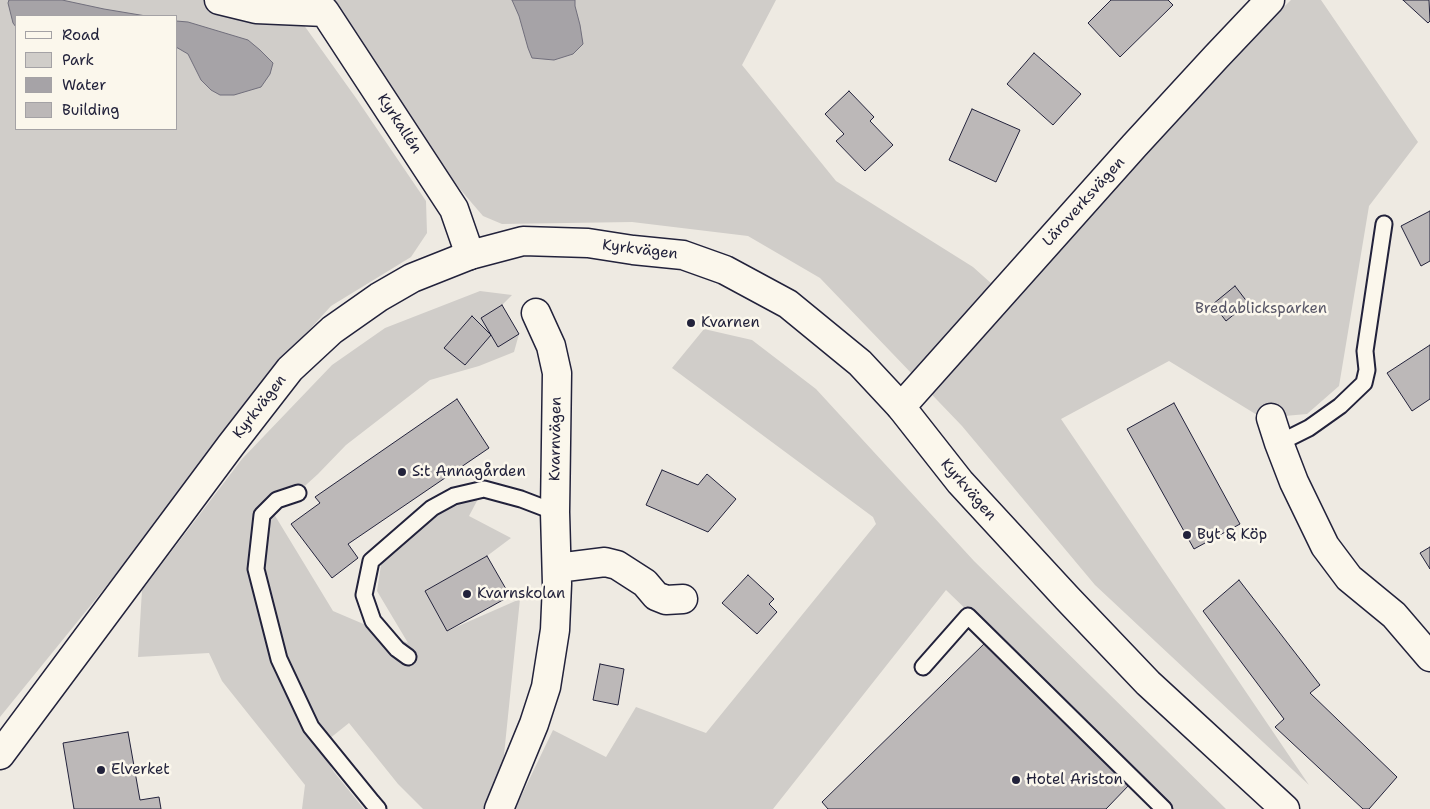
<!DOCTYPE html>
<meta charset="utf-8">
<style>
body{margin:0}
#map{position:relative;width:1430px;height:809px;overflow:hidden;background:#eeeae2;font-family:"Shantell Sans",sans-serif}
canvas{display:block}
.legend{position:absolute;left:15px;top:15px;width:162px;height:115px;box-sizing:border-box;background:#fbf7ec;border:1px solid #a4a2a5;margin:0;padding:6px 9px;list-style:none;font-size:15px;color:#22223b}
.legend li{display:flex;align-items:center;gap:10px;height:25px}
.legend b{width:25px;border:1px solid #a4a2a5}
</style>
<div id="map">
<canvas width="1430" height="809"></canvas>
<ul class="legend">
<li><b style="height:6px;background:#fbf7ec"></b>Road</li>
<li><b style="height:14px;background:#d0cdc9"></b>Park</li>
<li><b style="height:14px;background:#a6a3a7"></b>Water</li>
<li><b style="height:14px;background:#bcb8b8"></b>Building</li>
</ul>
</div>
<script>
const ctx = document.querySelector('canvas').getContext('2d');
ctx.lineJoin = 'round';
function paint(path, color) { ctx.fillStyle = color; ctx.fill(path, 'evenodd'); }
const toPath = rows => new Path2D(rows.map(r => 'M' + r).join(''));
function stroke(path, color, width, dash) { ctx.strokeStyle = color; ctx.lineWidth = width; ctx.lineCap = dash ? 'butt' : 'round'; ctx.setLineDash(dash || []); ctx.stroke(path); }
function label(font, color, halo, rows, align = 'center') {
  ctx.font = font + ' "Shantell Sans",sans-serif'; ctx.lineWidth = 5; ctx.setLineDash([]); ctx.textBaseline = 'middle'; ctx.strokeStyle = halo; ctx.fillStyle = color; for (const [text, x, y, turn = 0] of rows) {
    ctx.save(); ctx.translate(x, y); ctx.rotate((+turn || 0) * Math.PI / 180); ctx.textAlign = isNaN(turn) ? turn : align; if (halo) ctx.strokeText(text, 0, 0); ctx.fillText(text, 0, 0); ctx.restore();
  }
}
paint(toPath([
 [0,0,286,0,356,98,426,201,427,233,411,257,331,306,263,381,143,541,0,717],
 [16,16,176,16,176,129,16,129],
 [316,0,776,0,742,65,836,181,973,267,1002,293,1195,95,1291,0,1321,0,1418,142,1369,206,1339,386,1307,414,1262,418,1169,361,1061,419,1309,785,1095,585,962,426,820,278,748,236,632,222,502,224,483,216,441,167],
 [480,291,512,295,502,305,519,334,514,352,479,366,430,380,346,445,318,474,274,514,333,611,408,643,377,591,381,565,396,547,424,523,458,499,473,496,478,499,469,516,511,538,487,556,425,591,447,631,520,599,501,784,491,809,423,809,398,784,349,723,319,747,334,772,364,809,302,809,305,785,222,681,209,653,138,657,142,590,242,459,332,365,385,328],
 [704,329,752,340,816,389,974,561,1226,809,1172,809,946,590,773,809,515,809,553,730,606,757,636,707,706,733,876,524,873,517,672,368]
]), '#d0cdc9');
const water = toPath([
 [9,0,62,0,104,9,146,16,16,16,16,27,13,23,8,3,9,0],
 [512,0,575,0,575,6,580,25,583,44,573,54,554,60,532,58,528,48,519,16,512,0],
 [176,21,188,22,248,40,260,50,273,63,270,74,261,87,234,95,220,95,211,90,201,80,188,54,176,47,176,21]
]);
paint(water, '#a6a3a7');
stroke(water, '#716f7c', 1);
const building = toPath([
 [1111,0,1168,0,1173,5,1120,57,1088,23,1111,0],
 [1403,0,1429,0,1430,21,1428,23,1403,0],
 [1034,53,1081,94,1053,125,1007,84,1034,53],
 [849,91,874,117,870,121,893,145,865,171,836,141,844,134,825,114,849,91],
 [972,109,1020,130,996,182,949,160,972,109],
 [1430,211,1430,261,1421,266,1401,226,1430,211],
 [1235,286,1248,303,1226,321,1213,304,1235,286],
 [502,305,519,334,498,347,481,318,502,305],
 [472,316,491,335,465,365,444,348,472,316],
 [1430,345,1430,399,1412,411,1387,373,1430,345],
 [457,399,489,448,348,544,358,558,332,578,291,524,320,503,315,497,457,399],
 [1174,403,1240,524,1194,549,1127,429,1174,403],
 [662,470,698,485,707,474,736,499,708,532,646,505,662,470],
 [1430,547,1430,569,1420,553,1430,547],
 [487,556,510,596,447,631,425,591,487,556],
 [748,575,774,599,769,604,777,612,757,634,722,603,748,575],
 [1239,580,1320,685,1310,693,1397,777,1369,809,1363,809,1275,727,1284,719,1203,611,1239,580],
 [986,642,1130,784,1106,809,828,809,822,802,986,642],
 [600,664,624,669,618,705,593,700,600,664],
 [128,732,140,800,159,797,161,809,74,809,63,743,128,732]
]);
paint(building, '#bcb8b8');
stroke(building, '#22223b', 1);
const lane = toPath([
 [1279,443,1309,428,1340,406,1364,383,1367,370,1365,351,1384,224],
 [298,493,277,500,262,515,256,569,279,659,311,727,372,802,378,809],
 [408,657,397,649,373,621,364,595,371,561,432,508,454,496,484,489,521,499,555,512],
 [923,667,968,616,1164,809]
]);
const street = toPath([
 [219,0,256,9,325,12],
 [315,0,325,12,454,209,470,255],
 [901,407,1134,146,1216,57,1270,0],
 [1271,418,1279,443,1294,482,1325,546,1349,578,1394,615,1430,657],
 [557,568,605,562,617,565,645,583,656,596,666,600,683,599],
 [499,809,534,724,546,687,555,630,557,584,555,512,557,373,551,346,536,313]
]);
const secondary = toPath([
 [0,755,231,445,290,369,332,330,379,297,412,278,470,255,523,241,588,243,633,250,683,255,725,270,788,304,860,363,901,407,960,482,1067,598,1148,683,1285,809]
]);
stroke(lane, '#22223b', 19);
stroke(street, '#22223b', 31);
stroke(secondary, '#22223b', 31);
stroke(lane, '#fbf7ec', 15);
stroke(street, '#fbf7ec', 28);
stroke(secondary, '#fbf7ec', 28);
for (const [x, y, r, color] of [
 [691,323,5,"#22223b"],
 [402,472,5,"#22223b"],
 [1187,535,5,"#22223b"],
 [467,594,5,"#22223b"],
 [101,770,5,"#22223b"],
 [1016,780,5,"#22223b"]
]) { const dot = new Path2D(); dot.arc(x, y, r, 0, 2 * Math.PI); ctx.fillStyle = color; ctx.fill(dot); stroke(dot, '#fbf7ec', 2); }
label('15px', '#22223b', '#fbf7ec', [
 ["Kyrkallén",399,124,57],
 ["Läroverksvägen",1084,202,-48],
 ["Kyrkvägen",640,250,7],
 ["Kyrkvägen",260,407,-52],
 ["Kvarnvägen",556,439,-89],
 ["Kyrkvägen",968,490,49]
]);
label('15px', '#565566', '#fbf7ec', [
 ["Bredablicksparken",1261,309]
]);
label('15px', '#22223b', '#fbf7ec', [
 ["Kvarnen",701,323],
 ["S:t Annagården",412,472],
 ["Byt & Köp",1197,535],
 ["Kvarnskolan",477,594],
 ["Elverket",111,770],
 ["Hotel Ariston",1026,780]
], 'left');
</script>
